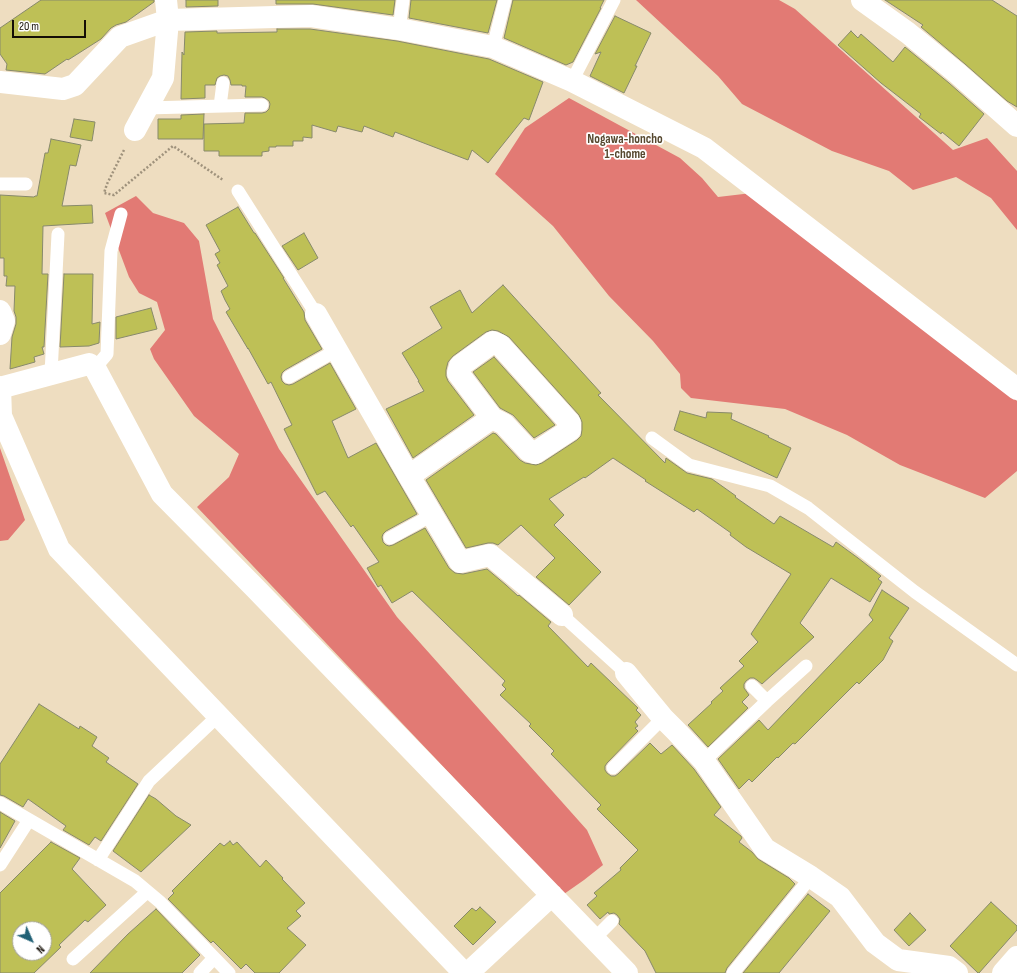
<!DOCTYPE html>
<style>
body{margin:0}
#map{position:relative;width:1017px;height:973px;overflow:hidden;background:#eeddc0;font-family:"Sofia Sans Condensed",sans-serif}
canvas{display:block}
.north{position:absolute;left:12px;top:921px;width:40px;height:40px;box-sizing:border-box;background:#fff;border:1px solid #a19f9b;border-radius:50%;rotate:135deg;font-size:11px;font-weight:700;line-height:16px;text-align:center;color:#140e05}
.north::after{content:'';display:block;margin:auto;width:14px;height:18px;background:#216176;clip-path:polygon(50% 0,100% 100%,50% 72%,0 100%)}
.scale{position:absolute;left:12px;top:20px;width:74px;height:18px;box-sizing:border-box;border:2px solid #140e05;border-top:0;padding-left:5px;font-size:12px;line-height:14px;white-space:nowrap;color:#140e05;-webkit-text-stroke:3px #fff;paint-order:stroke}
</style>
<div id="map">
<canvas width="1017" height="973"></canvas>
<div class="north">N</div>
<div class="scale">20 m</div>
</div>
<script>
const ctx = document.querySelector('canvas').getContext('2d');
ctx.lineJoin = 'round';
function paint(path, color) { ctx.fillStyle = color; ctx.fill(path, 'evenodd'); }
const toPath = rows => new Path2D(rows.map(r => 'M' + r).join(''));
function stroke(path, color, width, dash) { ctx.strokeStyle = color; ctx.lineWidth = width; ctx.lineCap = dash ? 'butt' : 'round'; ctx.setLineDash(dash || []); ctx.stroke(path); }
function label(font, color, halo, rows, align = 'center') {
  ctx.font = font + ' "Sofia Sans Condensed",sans-serif'; ctx.lineWidth = 3.5; ctx.setLineDash([]); ctx.textBaseline = 'middle'; ctx.strokeStyle = halo; ctx.fillStyle = color; for (const [text, x, y, turn = 0] of rows) {
    ctx.save(); ctx.translate(x, y); ctx.rotate((+turn || 0) * Math.PI / 180); ctx.textAlign = isNaN(turn) ? turn : align; if (halo) ctx.strokeText(text, 0, 0); ctx.fillText(text, 0, 0); ctx.restore();
  }
}
paint(toPath([
 [636,0,779,0,795,9,953,150,987,138,1017,171,1017,230,991,198,956,177,913,190,889,171,832,151,742,104,718,76],
 [569,98,680,158,702,178,718,197,752,193,1017,401,1017,471,985,498,900,465,847,435,785,409,691,398,681,388,680,374,653,341,609,296,553,226,495,174,525,128],
 [136,196,153,213,184,223,199,241,213,319,279,449,397,617,587,830,603,865,584,880,564,894,197,507,229,477,239,454,194,416,154,359,150,349,165,330,157,302,139,293,129,277,105,213],
 [0,448,25,520,8,540,0,541]
]), '#e27a74');
const building = toPath([
 [41,0,154,0,154,2,126,22,116,25,111,28,101,39,68,60,67,59,45,74,6,70,7,64,0,54,0,28,41,0],
 [186,0,218,0,218,6,186,7,186,0],
 [276,0,395,0,393,15,313,4,276,4,276,0],
 [411,0,497,0,488,33,409,18,411,0],
 [513,0,604,0,600,8,601,8,573,62,566,65,504,38,513,0],
 [885,0,992,0,1017,16,1017,107,1007,101,965,64,921,27,923,25,885,0],
 [615,16,651,33,635,66,637,66,624,93,590,76,601,52,595,54,615,16],
 [277,29,310,29,397,41,489,59,543,82,529,120,524,118,488,163,472,150,468,160,395,132,393,137,364,126,362,132,338,126,336,132,312,125,312,138,303,137,303,141,293,141,293,146,276,146,276,147,269,147,269,151,262,152,262,156,219,156,219,151,204,151,204,124,244,123,245,113,262,113,266,112,269,109,270,104,269,101,265,98,262,97,245,97,246,86,242,86,242,85,231,85,230,80,228,76,224,75,220,76,217,78,215,85,205,85,205,98,181,99,182,52,184,55,185,32,217,31,217,33,277,32,277,29],
 [851,31,858,38,861,34,893,62,905,47,949,83,984,114,959,146,942,132,941,134,919,117,921,114,881,83,838,45,851,31],
 [204,114,203,139,158,139,158,119,181,119,181,115,204,114],
 [74,119,95,122,92,141,70,137,74,119],
 [51,139,81,145,76,166,70,165,62,206,92,205,93,223,43,226,42,274,48,274,44,347,42,347,44,354,34,357,35,362,10,369,12,337,16,324,16,317,14,311,15,286,6,286,7,276,4,276,4,258,0,258,0,195,34,197,35,196,37,196,45,153,48,153,51,139],
 [238,207,254,233,255,233,284,278,283,278,304,312,305,320,322,349,285,370,282,373,281,377,282,381,285,384,289,385,293,384,330,363,356,409,332,421,348,458,376,443,417,514,386,531,383,534,382,537,383,542,386,545,389,546,393,545,425,528,449,568,455,573,463,574,487,569,506,585,518,596,519,595,551,622,548,626,588,667,591,663,638,708,636,710,641,715,635,722,638,726,635,728,638,731,607,763,605,766,605,770,607,773,611,776,615,776,618,774,650,743,661,754,672,745,694,769,721,807,714,815,741,836,742,838,739,842,752,852,758,859,789,878,795,884,727,968,725,973,656,973,645,951,619,924,620,919,617,915,614,913,609,914,608,912,600,919,587,905,597,896,594,893,621,870,620,868,638,850,597,809,601,805,551,754,554,751,529,726,531,724,500,695,506,689,502,685,505,681,412,591,392,603,381,585,378,587,367,568,379,562,353,525,351,527,325,491,317,495,284,429,292,425,271,382,268,384,248,348,248,349,226,312,230,309,225,300,221,291,228,286,217,265,220,263,215,254,220,251,206,225,238,207],
 [304,233,318,258,298,270,282,246,304,233],
 [64,274,93,274,92,324,100,322,99,343,89,346,60,347,64,274],
 [503,285,601,393,598,395,665,463,666,458,687,473,712,479,736,496,735,497,774,524,780,516,833,547,836,542,858,558,881,576,878,579,882,582,870,602,831,578,800,623,814,637,762,684,757,680,754,678,750,678,746,681,744,684,744,688,749,695,742,702,748,708,708,747,688,725,712,703,711,702,723,691,720,688,744,666,739,661,758,642,751,634,791,574,746,547,730,535,731,533,697,509,694,512,645,481,646,480,613,458,585,478,584,477,549,499,564,515,554,525,601,572,569,605,536,577,555,558,521,525,498,545,493,543,488,543,466,548,426,480,493,433,496,434,520,460,525,463,536,465,542,463,577,440,581,436,582,430,582,422,579,415,509,337,498,331,492,330,486,332,453,356,448,362,446,370,446,376,448,381,474,415,413,458,386,409,424,391,418,381,419,381,402,353,442,328,430,307,460,290,472,313,503,285],
 [151,308,157,329,116,339,116,317,151,308],
 [494,357,555,425,534,438,513,415,500,408,473,372,494,357],
 [680,411,706,418,707,412,732,413,731,419,769,436,768,437,791,448,777,478,674,430,680,411],
 [882,590,909,608,889,638,893,641,883,660,859,684,857,682,795,744,793,743,778,758,777,757,752,782,749,779,739,789,718,759,759,720,768,730,873,620,869,615,882,590],
 [39,704,79,729,80,726,97,737,92,746,109,758,106,762,138,784,101,841,95,837,89,845,63,830,66,826,28,799,23,807,4,796,0,795,0,764,39,704],
 [149,795,156,799,176,816,191,825,141,872,113,851,149,795],
 [0,812,15,821,0,848,0,812],
 [230,841,233,845,237,842,260,867,266,860,283,878,282,879,305,903,296,911,301,916,287,928,306,945,279,973,255,973,246,964,241,969,213,941,211,943,168,899,174,893,172,891,220,843,224,846,230,841],
 [51,842,80,858,72,869,106,905,88,922,85,920,59,945,61,947,34,973,0,973,0,893,51,842],
 [20,929,44,929,44,953,20,953,20,929],
 [808,894,830,911,779,973,743,973,808,894],
 [991,902,1017,926,1017,930,979,973,978,973,950,946,991,902],
 [480,907,496,922,473,945,454,926,472,908,476,911,480,907],
 [156,909,200,955,182,973,90,973,128,934,156,909],
 [910,913,926,930,909,946,894,930,910,913]
]);
paint(building, '#bec056');
stroke(building, '#87896b', 1);
stroke(toPath([
 [124,150,107,184,104,193,114,195,173,146,223,180]
]), '#9f927c', 2.5, [2, 2]);
stroke(toPath([
 [399,29,403,0],
 [493,47,505,0],
 [572,81,614,0],
 [220,106,223,83],
 [146,108,262,105],
 [0,184,26,184],
 [238,191,316,314],
 [95,368,107,354,111,251,121,214],
 [51,374,58,234],
 [289,377,337,350],
 [652,438,689,465,770,486,808,508,915,592,1017,665],
 [390,538,432,515],
 [562,615,626,673],
 [752,686,767,701],
 [704,761,767,701,806,666],
 [613,768,663,718],
 [0,803,135,881,160,902,229,973],
 [98,860,149,781,219,715],
 [0,865,29,820],
 [594,939,612,921],
 [73,959,147,892],
 [200,973,214,958],
 [733,973,811,877]
]), '#fff', 13);
stroke(toPath([
 [862,0,908,33,957,73,1017,126],
 [0,82,63,89,75,85,120,37,168,20,311,16,399,29,493,47,572,81,704,148,1017,389],
 [135,130,163,78,168,20,166,0],
 [0,311,4,321,0,334],
 [316,314,409,476,460,562,490,555,562,615],
 [0,387,1,416,59,549,464,973],
 [0,388,89,364,95,368,162,494,255,588,627,973],
 [409,476,492,418,458,373,460,366,493,342,500,345,570,423,570,430,535,453,529,451,504,424,492,418],
 [626,673,663,718,676,731,704,761,765,849,811,877,840,897,875,943,898,960,949,967,957,973],
 [468,973,552,895],
 [1003,973,1017,957]
]), '#fff', 22);
label('bold 13px', '#56482f', '#fff', [
 ["Nogawa-honcho",625,140],
 ["1-chome",625,155]
]);
</script>
